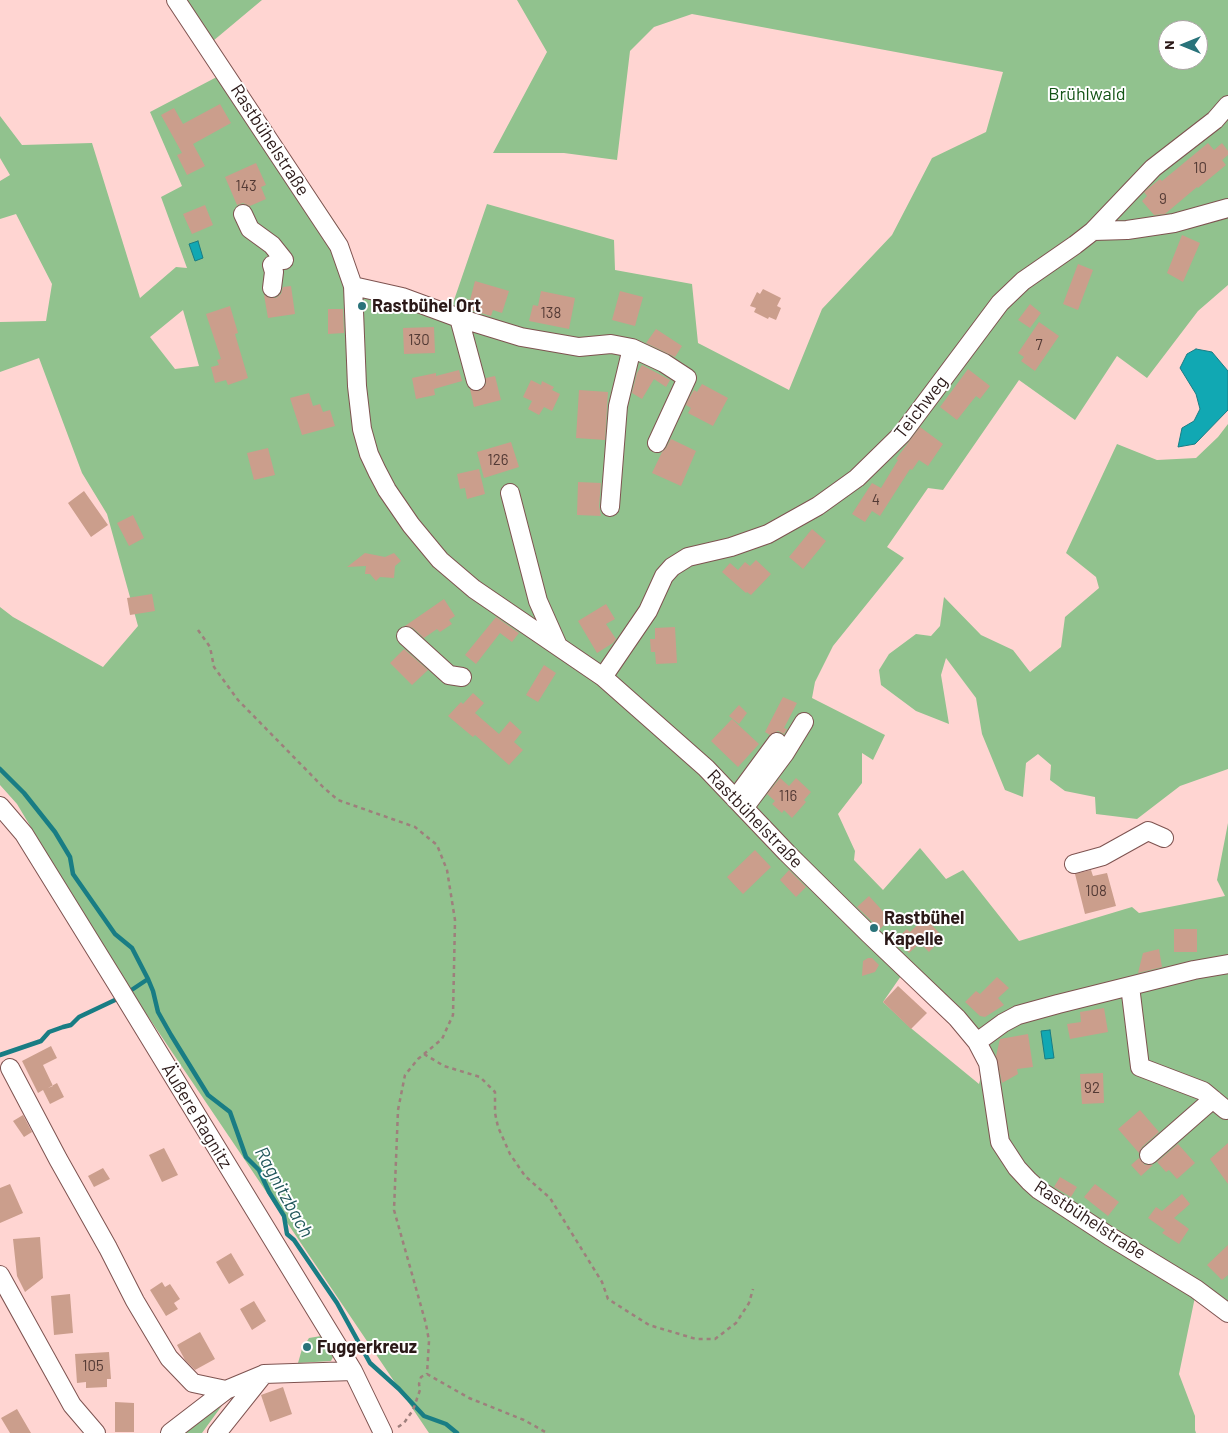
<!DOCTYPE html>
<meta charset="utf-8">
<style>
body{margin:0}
#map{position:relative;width:1228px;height:1433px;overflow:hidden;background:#ffd5d2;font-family:Barlow,sans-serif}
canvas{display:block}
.north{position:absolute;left:1158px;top:20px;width:50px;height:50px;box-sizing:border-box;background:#fff;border:1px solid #aaa3a3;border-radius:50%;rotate:270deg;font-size:14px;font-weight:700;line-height:20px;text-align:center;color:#2b1918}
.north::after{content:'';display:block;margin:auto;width:18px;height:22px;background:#29737a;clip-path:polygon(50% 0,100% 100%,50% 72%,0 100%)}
</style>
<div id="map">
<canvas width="1228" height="1433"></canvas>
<div class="north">N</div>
</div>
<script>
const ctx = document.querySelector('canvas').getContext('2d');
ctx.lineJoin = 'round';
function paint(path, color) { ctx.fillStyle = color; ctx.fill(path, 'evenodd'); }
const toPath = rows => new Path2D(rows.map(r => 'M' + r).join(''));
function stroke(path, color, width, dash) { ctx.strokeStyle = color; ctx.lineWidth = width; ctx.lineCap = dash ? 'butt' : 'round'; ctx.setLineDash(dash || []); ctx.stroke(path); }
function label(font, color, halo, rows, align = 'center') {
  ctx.font = font + ' Barlow,sans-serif'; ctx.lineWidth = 4; ctx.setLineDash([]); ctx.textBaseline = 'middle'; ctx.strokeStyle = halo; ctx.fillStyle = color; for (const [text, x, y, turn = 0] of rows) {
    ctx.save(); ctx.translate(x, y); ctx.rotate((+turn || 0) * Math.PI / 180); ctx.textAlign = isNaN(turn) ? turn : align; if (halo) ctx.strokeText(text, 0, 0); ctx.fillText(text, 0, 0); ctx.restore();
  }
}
paint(toPath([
 [185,0,262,0,213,41],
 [517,0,1228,0,1228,285,1198,311,1147,378,1117,356,1075,420,1019,380,943,490,928,488,887,547,904,558,833,646,815,682,812,698,885,735,873,760,862,753,862,783,838,814,855,851,854,860,883,890,920,848,946,879,963,870,1019,941,1132,907,1139,913,1225,896,1217,880,1228,823,1228,1320,1195,1297,1179,1374,1195,1416,1195,1430,1196,1433,429,1433,116,969,17,804,0,785,0,607,13,617,103,667,138,626,107,514,82,473,39,358,0,372,0,322,46,321,52,284,16,214,0,219,0,181,10,175,0,158,0,116,22,145,92,143,140,298,176,267,187,268,161,197,182,186,150,112,232,69,343,234,359,279,452,306,487,204,614,240,615,270,692,284,698,343,789,390,822,309,892,235,932,158,986,132,1003,72,692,14,654,27,630,51,617,160,564,153,493,153,547,52],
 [1168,30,1198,30,1198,60,1168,60],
 [183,310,199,366,175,369,150,337],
 [901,976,946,1017,978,1053,983,1070,979,1084,912,1029,883,1002],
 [1228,424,1228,769,1180,786,1137,819,1096,814,1095,797,1065,791,1050,780,1051,765,1038,754,1026,763,1023,797,1005,790,982,734,976,698,946,658,941,675,949,724,916,711,881,685,879,670,889,654,916,634,931,636,940,626,944,597,981,635,1013,650,1030,672,1061,647,1065,617,1099,588,1096,577,1066,553,1117,444,1157,460,1196,458,1218,437],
 [321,1336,333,1357,331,1361,298,1363,302,1349,309,1338],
 [226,1400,202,1433,185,1433]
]), '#91c28e');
const water = toPath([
 [198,241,203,258,195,261,189,244,198,241],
 [1196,349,1212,352,1228,371,1228,410,1195,444,1178,447,1182,428,1194,421,1200,409,1196,394,1180,368,1187,354,1196,349],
 [1050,1030,1054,1058,1045,1059,1041,1031,1050,1030]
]);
paint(water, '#11a8b3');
stroke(water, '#197d84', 1);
stroke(toPath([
 [0,769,24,793,55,832,70,857,73,874,115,934,132,948,148,979,153,991,158,1012,171,1035,208,1095,230,1112,246,1157,259,1170,269,1192,284,1216,287,1234,294,1240,337,1303,370,1363,399,1389,424,1416,446,1424,457,1433],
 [130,991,148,979],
 [0,1055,41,1041,49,1032,63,1027,71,1025,79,1017,115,1000]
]), '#197d84', 4.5);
paint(toPath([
 [220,104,231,123,193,144,205,166,187,175,177,155,182,153,161,115,174,108,183,124],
 [1208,143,1214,150,1222,143,1228,151,1228,155,1222,160,1226,165,1198,188,1197,187,1165,214,1154,215,1142,201,1147,196,1144,192,1160,179,1162,181],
 [256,163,266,185,261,187,266,199,250,206,243,203,237,205,225,177],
 [205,205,213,225,192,234,183,214],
 [1182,235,1200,243,1183,282,1167,273],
 [1078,264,1093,270,1078,310,1063,304],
 [475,281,509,291,502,313,493,310,491,316,457,306,459,297,470,300],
 [291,286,295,314,268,318,264,295,270,298,276,298,281,294,283,287],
 [763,289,781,298,777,306,781,308,776,320,769,317,768,319,754,312,756,308,750,306,757,292,760,294],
 [541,291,575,298,569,329,529,321,533,305,538,306],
 [620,291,643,297,635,326,612,320],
 [1030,304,1041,313,1030,328,1018,320],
 [230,306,238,333,235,334,248,378,228,385,226,380,215,383,211,367,219,365,217,360,221,359,206,314],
 [328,309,343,309,344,333,328,334],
 [1039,322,1059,336,1035,371,1021,361,1024,357,1018,353],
 [434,327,435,353,404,354,403,328],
 [656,329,682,346,675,357,646,343],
 [642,365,670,380,666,387,654,379,642,399,632,393,637,373],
 [968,369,990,386,980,399,976,396,957,420,940,407],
 [459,370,462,381,434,389,435,395,416,399,412,378,436,373,436,376],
 [495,376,501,400,474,407,470,389,479,391,486,384,486,378],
 [531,380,541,385,542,381,554,387,552,390,560,394,552,411,544,407,539,415,528,409,532,401,523,397],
 [702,384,728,398,713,426,688,413,691,408,686,405,688,400,694,390,697,392],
 [579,390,608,392,605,440,576,438],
 [309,393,313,406,320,404,323,412,330,410,335,426,302,435,290,398],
 [920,427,943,444,928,466,919,460,912,470,910,469,880,516,872,511,865,522,852,514,872,483,881,488,898,460,896,459],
 [671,439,696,451,681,486,652,473,662,452,666,448],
 [511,442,519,467,484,478,477,452],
 [268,448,275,475,254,480,247,453],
 [479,469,485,494,467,499,465,488,460,489,457,474],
 [578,482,601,483,599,506,601,516,577,515],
 [84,491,108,525,91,537,68,503],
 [133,515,144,538,129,546,117,523],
 [812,529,826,541,803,569,789,557],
 [365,553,385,557,394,553,401,561,395,566,394,578,380,577,376,581,370,574,365,574,366,566,347,567],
 [756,560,771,574,751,595,747,592,746,593,722,572,730,563,738,570,745,562,750,566],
 [152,594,155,611,130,615,127,598],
 [444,599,455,616,449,620,452,624,440,632,437,629,424,638,413,628,405,626],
 [606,604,615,619,606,624,616,639,613,643,597,653,578,621],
 [496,617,519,633,512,642,500,633,476,664,465,655],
 [675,627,677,663,656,664,655,652,651,652,650,639,655,639,655,628],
 [404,649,428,670,412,685,390,663],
 [544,665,556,673,538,702,526,695],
 [473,693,484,703,475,713,499,734,510,721,522,732,514,742,523,750,509,765,475,735,473,737,448,716,461,702,463,704],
 [783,697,797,703,784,728,787,729,784,734,778,731,770,735,765,732],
 [739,705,747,713,739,724,729,716],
 [732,719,759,744,738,767,711,741],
 [780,778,789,786,796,778,811,792,804,800,806,802,792,818,784,810,782,813,772,804,775,801,767,794],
 [755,850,771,867,743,894,727,877],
 [789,870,806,887,796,897,780,880],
 [1091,870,1093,876,1107,873,1116,906,1085,914,1075,874],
 [869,896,890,919,880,929,857,907],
 [925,918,943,937,929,952,920,943,909,953,896,939,907,929,910,932],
 [1174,929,1197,929,1197,952,1174,952],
 [1159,949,1162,967,1138,973,1143,953],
 [868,958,872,958,879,965,875,972,862,976,863,961],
 [997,977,1009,988,998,998,1004,1005,985,1017,980,1016,965,1002,976,991,980,994],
 [898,986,927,1013,911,1029,883,1002],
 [1104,1008,1108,1032,1070,1039,1067,1024,1081,1022,1080,1012],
 [1028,1034,1033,1067,1017,1069,1018,1074,1002,1083,996,1056,1000,1039],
 [51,1046,57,1058,43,1065,53,1086,48,1088,57,1083,64,1097,50,1104,43,1090,38,1093,22,1061],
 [1103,1073,1104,1103,1082,1104,1080,1074],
 [1140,1110,1159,1132,1142,1147,1139,1153,1118,1129],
 [23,1115,32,1132,24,1137,13,1121],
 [1228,1143,1228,1184,1210,1159],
 [1178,1144,1195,1163,1177,1179,1169,1170,1166,1172,1157,1162],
 [164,1148,178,1175,162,1182,149,1155],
 [1139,1158,1145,1165,1153,1165,1141,1176,1131,1165],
 [103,1168,110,1179,94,1187,88,1176],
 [1060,1177,1077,1187,1071,1197,1054,1187],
 [10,1184,23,1213,0,1223,0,1188],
 [1095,1184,1119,1202,1108,1216,1084,1197],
 [1182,1194,1190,1204,1174,1218,1189,1229,1179,1244,1162,1233,1165,1230,1148,1218,1156,1207,1162,1211],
 [40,1237,43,1278,25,1292,17,1276,13,1239],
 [1228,1245,1228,1275,1222,1280,1207,1265],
 [231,1253,244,1275,229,1284,216,1262],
 [162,1282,165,1287,170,1284,180,1299,174,1303,178,1309,166,1316,150,1290],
 [70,1294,73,1333,54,1335,51,1296],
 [254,1301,266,1321,252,1330,240,1309],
 [200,1332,215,1359,195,1370,185,1360,177,1345],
 [109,1352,111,1379,107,1379,107,1387,86,1388,86,1382,77,1383,75,1354],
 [283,1387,292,1414,270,1422,261,1395],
 [115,1402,134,1403,134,1432,115,1432],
 [17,1409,31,1433,10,1433,1,1418]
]), '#cb9e8c');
const minor = toPath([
 [176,0,339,246,353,286,357,386,362,429,369,454,377,471,387,490,411,525,440,560,474,589,603,677,706,768,787,853,869,934,957,1018,977,1042,988,1063,1000,1142,1017,1168,1029,1181,1039,1190,1109,1236,1196,1289,1228,1313],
 [243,214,250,229,272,245,284,260],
 [1093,231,1127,230,1174,223,1228,208],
 [353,286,402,297,459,318,521,337,579,347,611,344,632,348,618,406,610,507],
 [272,288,274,272,272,265],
 [459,318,476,381],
 [632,348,664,363,687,378,657,443],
 [510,493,538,601,558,646],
 [406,636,449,675,462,677],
 [603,677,648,611,664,576,672,567,688,557,731,547,768,534,818,506,857,478,902,434,1000,303,1023,281,1075,245,1093,231,1153,168,1215,120,1228,105],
 [735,799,777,742],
 [0,806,24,834,118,986,353,1371,383,1433],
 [744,808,785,753,804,722],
 [1074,864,1103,856,1148,831,1164,838],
 [1130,986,1140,1067,1203,1091,1226,1110],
 [977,1042,1003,1023,1018,1015,1058,1004,1194,970,1228,964],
 [10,1068,58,1159,108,1248,135,1301,169,1358,193,1383,226,1390],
 [1149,1155,1213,1099],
 [0,1275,72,1405,96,1433],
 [170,1433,226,1390,262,1375],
 [217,1433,264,1374,353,1371]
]);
stroke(minor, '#7e5350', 20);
stroke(toPath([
 [198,630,210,647,214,667,238,700,323,787,338,800,415,827,437,845,447,870,455,920,453,1015,442,1039,418,1059,405,1075,398,1110,394,1210,426,1324,429,1341,427,1374],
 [424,1054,444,1066,480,1077,495,1092,495,1113,498,1127,510,1154,525,1176,550,1198,602,1282,608,1299,649,1325,696,1339,715,1339,736,1323,749,1303,753,1289],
 [398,1427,404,1423,413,1410,420,1390,419,1384,421,1377,427,1374,469,1398,524,1420,547,1433]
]), '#9e7f7c', 2.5, [4, 4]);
stroke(minor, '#fff', 18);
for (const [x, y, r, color] of [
 [362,306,5,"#29737a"],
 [874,928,5,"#29737a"],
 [307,1347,5,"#29737a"]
]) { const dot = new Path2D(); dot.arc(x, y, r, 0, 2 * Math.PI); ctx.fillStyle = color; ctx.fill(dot); stroke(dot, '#fff', 2); }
label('15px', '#533a35', null, [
 ["10",1200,168],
 ["143",246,186],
 ["9",1163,199],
 ["138",551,313],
 ["130",419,340],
 ["7",1039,345],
 ["126",498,460],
 ["4",876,500],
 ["116",788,796],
 ["108",1096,891],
 ["92",1092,1088],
 ["105",93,1366]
]);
label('18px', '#135315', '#fff', [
 ["Brühlwald",1087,94]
]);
label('18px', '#2b1918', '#fff', [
 ["Rastbühelstraße",270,140,57],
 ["Teichweg",921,407,-52],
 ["Rastbühelstraße",755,819,46],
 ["Äußere Ragnitz",197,1116,59],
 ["Rastbühelstraße",1090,1220,33]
]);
label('bold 18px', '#2b1918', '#fff', [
 ["Rastbühel Ort",372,306],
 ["Rastbühel",884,918],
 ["Kapelle",884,939],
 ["Fuggerkreuz",317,1347]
], 'left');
label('italic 19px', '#21575b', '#fff', [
 ["Ragnitzbach",284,1192,61]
]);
</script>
